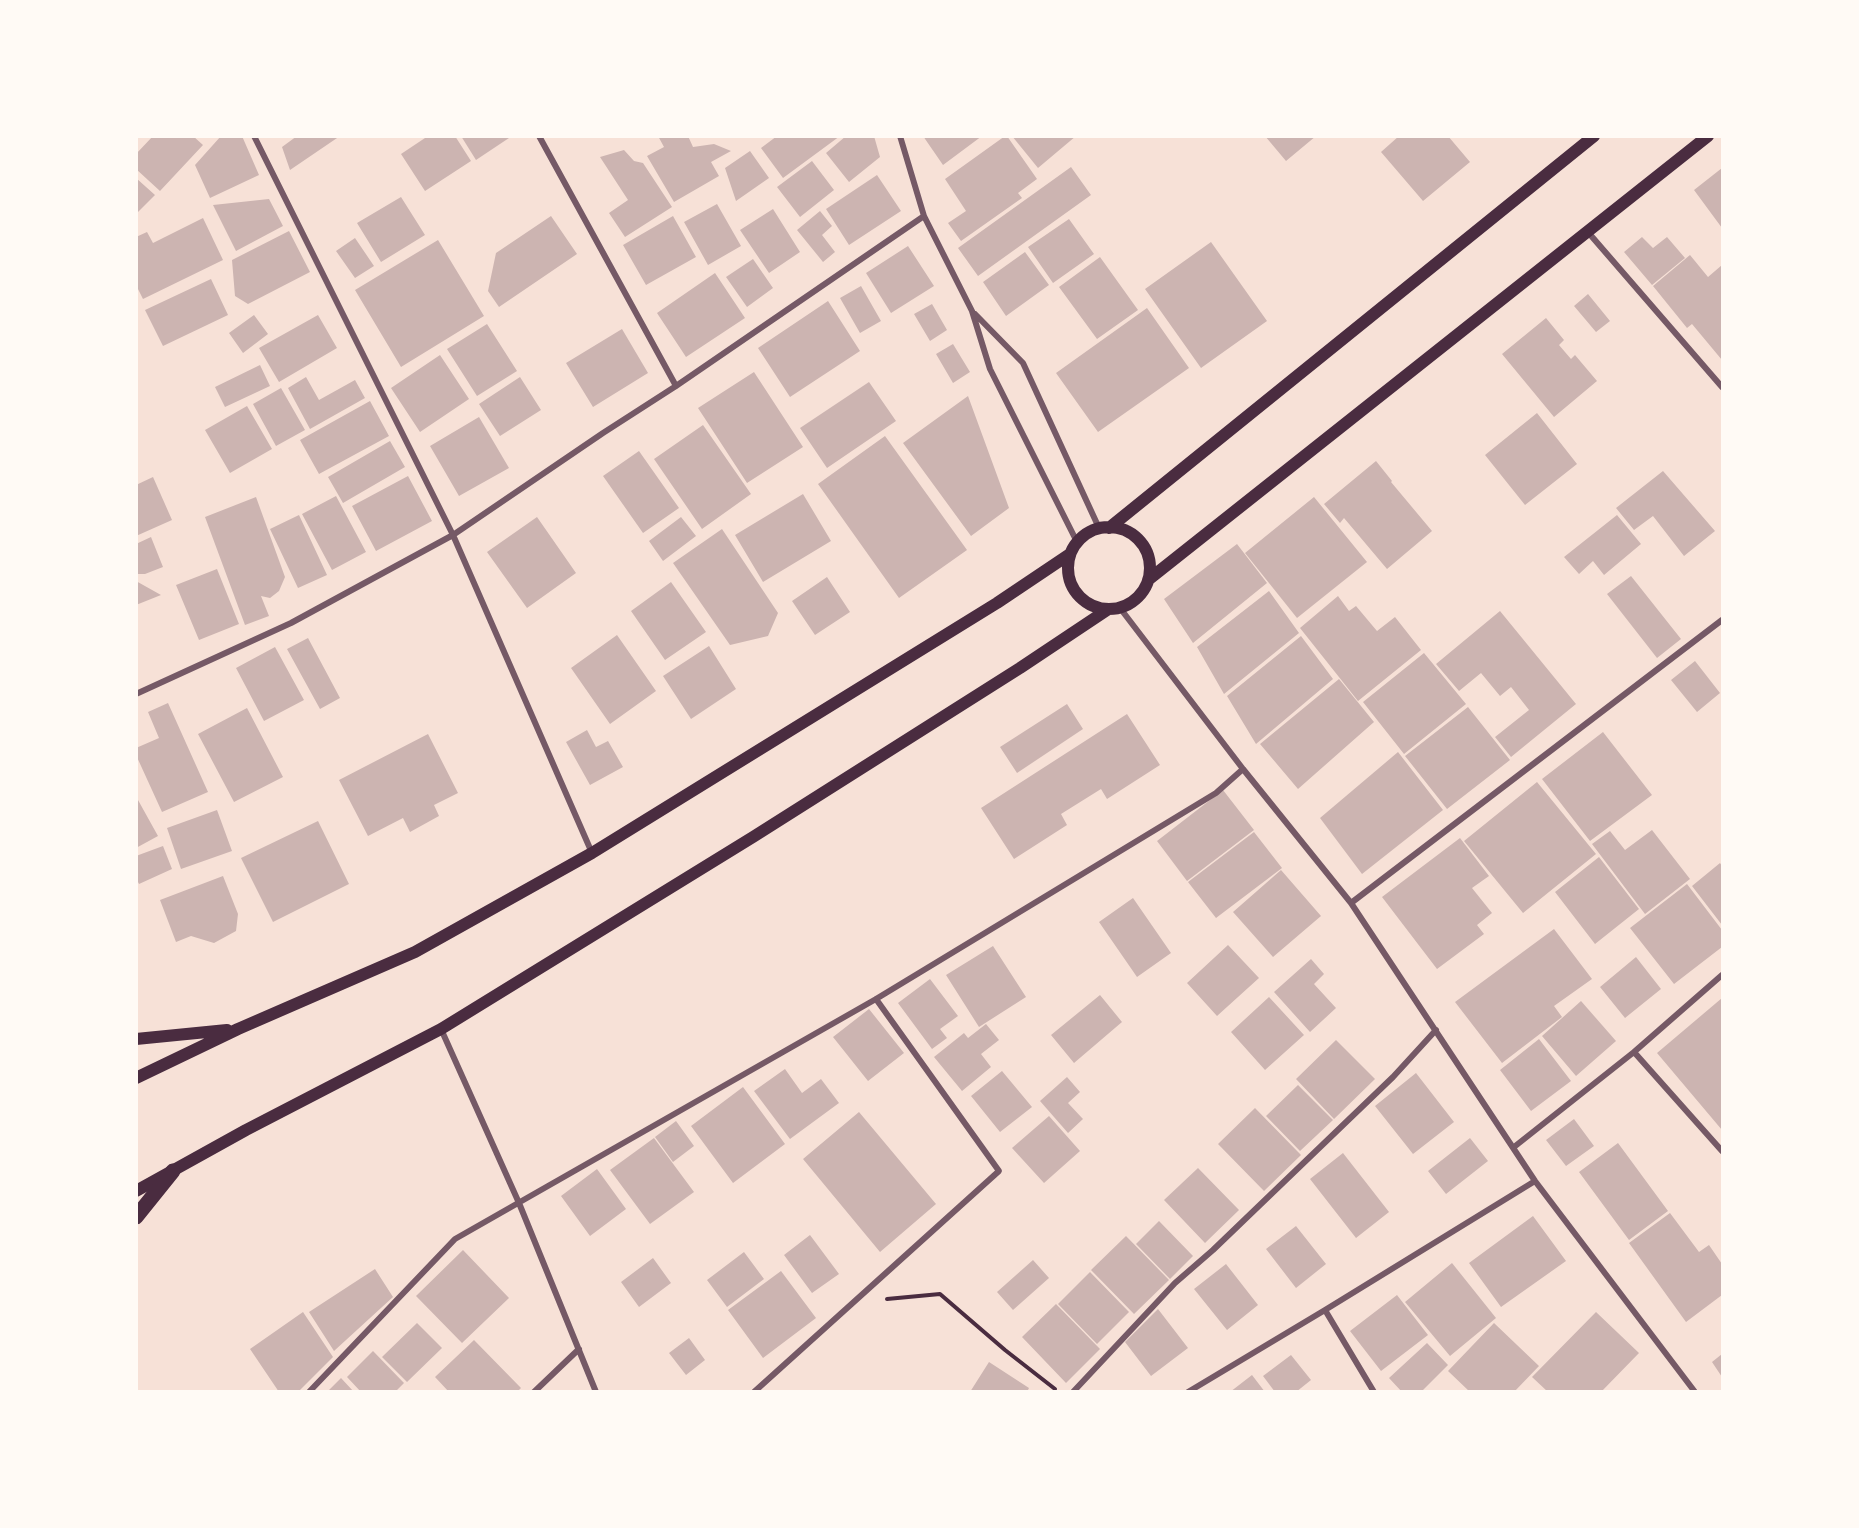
<!DOCTYPE html>
<style>
body{margin:0}
#map{position:relative;width:1859px;height:1528px;overflow:hidden;background:#f7e1d7;font-family:"Fira Sans",sans-serif}
canvas{display:block}
.frame{position:absolute;inset:0;border:138px solid #fffaf5;pointer-events:none}
</style>
<div id="map">
<canvas width="1859" height="1528"></canvas>
<div class="frame"></div>
</div>
<script>
const ctx = document.querySelector('canvas').getContext('2d');
ctx.lineJoin = 'round';
function paint(path, color) { ctx.fillStyle = color; ctx.fill(path, 'evenodd'); }
const toPath = rows => new Path2D(rows.map(r => 'M' + r).join(''));
function stroke(path, color, width, dash) { ctx.strokeStyle = color; ctx.lineWidth = width; ctx.lineCap = dash ? 'butt' : 'round'; ctx.setLineDash(dash || []); ctx.stroke(path); }
paint(toPath([
 [153,136,193,136,203,145,160,191,136,169,136,154],
 [221,136,242,136,259,175,210,198,195,165],
 [297,136,340,136,290,170,282,147],
 [428,136,455,136,471,161,425,191,401,154],
 [461,136,512,136,476,160],
 [658,136,688,136,693,147,714,144,731,151,711,162,719,176,674,202,647,156,664,147],
 [777,136,840,136,783,178,761,148],
 [846,136,874,136,880,157,849,182,826,153],
 [923,136,982,136,943,165],
 [1005,136,1007,136,1037,179,1018,193,1022,198,961,241,948,223,966,211,945,179],
 [1012,136,1076,136,1038,168],
 [1265,136,1316,136,1286,161],
 [1399,136,1448,136,1470,162,1423,201,1381,152],
 [624,150,634,161,643,163,672,207,625,237,609,213,628,200,600,157],
 [750,151,769,178,736,201,725,168],
 [812,161,834,190,800,217,777,187],
 [1071,167,1091,195,978,276,958,248],
 [1722,168,1722,228,1694,190],
 [877,175,901,211,849,245,826,209],
 [136,178,155,195,136,214],
 [401,197,425,235,381,262,357,223],
 [269,199,283,226,236,251,213,205],
 [717,204,741,246,708,265,684,222],
 [773,209,800,252,769,273,740,230],
 [820,211,832,226,822,235,835,252,823,262,797,230],
 [551,216,577,254,499,307,488,291,496,253],
 [673,216,696,257,646,285,623,245],
 [203,218,223,260,143,299,136,285,136,237,147,232,153,243],
 [1069,219,1094,254,1053,283,1028,247],
 [289,231,310,272,248,304,235,296,232,260],
 [1642,237,1653,248,1667,237,1685,258,1652,285,1624,252],
 [355,238,374,266,355,278,336,251],
 [438,240,484,316,401,367,355,290],
 [1211,242,1267,321,1201,368,1145,289],
 [908,246,934,286,891,313,866,273],
 [1025,252,1049,285,1006,316,983,282],
 [1690,255,1708,277,1722,265,1722,360,1692,324,1687,328,1653,286],
 [1100,257,1138,310,1097,339,1059,287],
 [753,259,773,288,747,307,726,277],
 [715,273,745,318,686,357,657,313],
 [211,279,228,315,163,346,145,310],
 [861,286,881,321,860,333,840,298],
 [1588,294,1610,321,1596,332,1574,306],
 [828,301,860,351,790,397,758,348],
 [932,304,947,330,930,341,914,314],
 [1147,308,1189,368,1098,432,1056,373],
 [254,315,268,334,243,353,229,333],
 [318,315,337,348,279,382,259,348],
 [1546,318,1564,340,1559,345,1571,359,1575,355,1597,381,1554,417,1502,354],
 [487,324,517,371,477,396,447,349],
 [622,329,648,373,593,407,566,363],
 [953,344,970,372,953,383,936,354],
 [440,355,469,399,420,432,391,388],
 [260,365,270,386,225,407,215,387],
 [754,372,803,447,747,483,698,408],
 [306,377,319,400,355,380,365,398,310,429,288,388],
 [520,377,541,410,500,436,479,404],
 [869,382,896,421,827,468,800,428],
 [281,388,305,430,276,446,253,404],
 [968,396,1009,508,971,536,903,443],
 [370,401,389,436,319,474,300,440],
 [247,406,272,449,230,473,205,430],
 [1537,413,1577,464,1525,505,1485,455],
 [479,417,509,468,459,496,430,446],
 [703,425,751,494,702,529,654,459],
 [885,436,967,550,899,598,818,484],
 [390,441,405,467,343,503,328,477],
 [639,451,679,508,643,533,603,476],
 [1376,461,1392,481,1391,482,1432,531,1387,569,1344,518,1340,523,1324,504],
 [1663,471,1715,531,1684,556,1653,516,1634,530,1616,508],
 [408,476,432,521,376,551,352,506],
 [153,477,172,520,136,536,136,485],
 [803,494,831,541,763,582,735,535],
 [336,496,366,552,332,570,302,514],
 [256,497,285,577,279,591,270,598,261,596,269,616,245,625,205,517],
 [1314,497,1367,562,1297,618,1245,553],
 [299,515,327,575,298,588,270,529],
 [1617,515,1641,544,1604,575,1593,561,1579,574,1564,557],
 [537,517,576,573,527,608,487,552],
 [681,517,696,536,663,561,649,541],
 [722,529,778,613,768,636,730,645,673,563],
 [151,537,163,567,145,574,136,574,136,544],
 [1237,544,1267,583,1193,643,1164,599],
 [217,569,239,624,199,640,176,585],
 [1631,576,1681,639,1657,658,1607,594],
 [827,577,850,612,815,635,792,601],
 [136,581,161,595,136,605],
 [671,582,706,632,665,660,631,611],
 [1269,591,1299,633,1224,694,1197,647],
 [1338,596,1349,611,1356,606,1377,631,1395,617,1421,650,1358,701,1300,628],
 [1500,611,1576,704,1511,757,1495,737,1529,710,1511,687,1500,696,1481,673,1459,691,1436,664],
 [617,635,656,691,610,724,571,668],
 [1301,636,1333,679,1256,744,1227,696],
 [308,638,340,698,320,709,287,649],
 [709,646,736,689,691,719,663,676],
 [275,647,304,700,264,721,236,668],
 [1424,653,1466,704,1404,754,1363,702],
 [1695,661,1720,693,1697,712,1671,680],
 [1339,679,1374,722,1298,789,1260,744],
 [168,703,208,792,162,812,136,755,136,748,159,738,148,712],
 [1067,704,1083,729,1017,773,1000,747],
 [1468,707,1510,760,1447,809,1405,756],
 [247,708,283,777,234,802,198,734],
 [1127,714,1160,765,1107,799,1101,789,1061,814,1067,825,1014,859,981,808],
 [587,730,596,747,608,741,623,767,590,785,566,742],
 [1603,732,1652,795,1590,841,1542,779],
 [428,734,458,793,434,805,439,816,410,832,403,818,368,836,339,780],
 [1398,752,1443,810,1362,874,1320,818],
 [1537,782,1596,854,1523,913,1464,841],
 [1223,790,1254,830,1187,881,1157,841],
 [138,800,158,836,136,848,136,801],
 [217,810,232,851,181,869,167,828],
 [318,821,349,884,273,922,241,858],
 [1652,830,1690,879,1645,914,1592,844,1610,831,1625,850],
 [1254,832,1282,868,1216,918,1188,882],
 [1460,838,1489,876,1472,888,1492,913,1477,925,1484,934,1437,969,1382,897],
 [163,846,172,869,139,884,136,878,136,856],
 [1599,857,1639,909,1595,944,1555,892],
 [1720,863,1722,866,1722,925,1692,886],
 [1281,870,1321,916,1273,957,1233,912],
 [223,876,238,914,236,931,214,943,191,936,176,942,160,900],
 [1687,884,1722,930,1722,947,1674,984,1630,928],
 [1133,898,1171,953,1137,977,1099,922],
 [1554,929,1592,979,1554,1006,1562,1017,1502,1063,1455,1002],
 [1228,945,1259,978,1217,1016,1187,983],
 [993,946,1026,997,979,1027,946,975],
 [1636,957,1661,989,1625,1018,1600,987],
 [1311,959,1324,974,1314,984,1336,1008,1310,1032,1274,992],
 [930,979,958,1016,940,1029,947,1038,932,1049,898,1003],
 [1100,995,1122,1022,1074,1063,1051,1035],
 [1269,997,1304,1035,1265,1070,1231,1032],
 [1722,998,1722,1130,1657,1053],
 [1581,1001,1616,1041,1576,1076,1542,1036],
 [869,1009,904,1053,868,1081,833,1037],
 [986,1024,999,1040,981,1054,991,1067,962,1091,934,1057,964,1033,968,1038],
 [1539,1039,1571,1081,1531,1111,1500,1070],
 [1336,1040,1375,1079,1334,1119,1296,1079],
 [785,1069,802,1093,821,1079,839,1103,790,1139,754,1091],
 [1002,1071,1032,1107,1000,1132,971,1096],
 [1416,1073,1454,1122,1413,1154,1375,1106],
 [1067,1077,1080,1092,1068,1103,1083,1119,1068,1133,1040,1101],
 [1298,1085,1333,1120,1300,1151,1266,1116],
 [743,1087,785,1144,733,1183,691,1126],
 [1255,1108,1301,1155,1264,1191,1218,1144],
 [859,1112,936,1204,880,1252,803,1159],
 [1049,1116,1080,1151,1044,1183,1012,1148],
 [1574,1119,1594,1146,1566,1166,1546,1140],
 [676,1121,694,1146,673,1162,655,1137],
 [654,1138,694,1192,650,1224,610,1170],
 [1470,1138,1488,1161,1446,1194,1428,1171],
 [1618,1143,1668,1211,1629,1240,1579,1172],
 [1343,1153,1389,1212,1356,1238,1310,1179],
 [1198,1168,1239,1210,1205,1243,1164,1200],
 [597,1169,626,1209,590,1236,561,1196],
 [1670,1213,1699,1252,1709,1245,1722,1264,1722,1295,1686,1322,1629,1243],
 [1533,1216,1566,1261,1501,1307,1469,1263],
 [1159,1221,1193,1256,1170,1279,1136,1244],
 [1296,1226,1326,1264,1296,1288,1266,1249],
 [810,1235,839,1274,812,1293,784,1255],
 [1126,1236,1169,1280,1134,1314,1091,1270],
 [463,1250,509,1298,462,1343,416,1296],
 [744,1252,764,1279,727,1307,707,1280],
 [653,1258,671,1283,639,1307,621,1282],
 [1033,1260,1049,1278,1013,1310,997,1292],
 [1452,1263,1496,1318,1450,1356,1405,1302],
 [1226,1264,1258,1305,1227,1330,1194,1289],
 [375,1269,393,1297,334,1351,309,1312],
 [781,1271,816,1318,763,1358,728,1310],
 [1090,1272,1129,1312,1097,1344,1058,1304],
 [1397,1295,1428,1335,1381,1371,1350,1331],
 [1056,1304,1100,1349,1066,1383,1022,1337],
 [1158,1309,1188,1348,1151,1376,1125,1342],
 [303,1312,333,1357,298,1392,279,1392,250,1349],
 [1596,1312,1639,1353,1601,1392,1548,1392,1532,1377],
 [417,1323,442,1348,407,1382,382,1357],
 [1494,1323,1539,1366,1514,1392,1470,1392,1448,1371],
 [689,1338,705,1360,686,1375,669,1353],
 [474,1340,521,1388,517,1392,449,1392,435,1377],
 [1427,1343,1448,1365,1421,1392,1402,1392,1389,1378],
 [373,1351,404,1383,395,1392,361,1392,347,1377],
 [1722,1354,1722,1377,1712,1362],
 [1291,1355,1311,1380,1296,1392,1275,1392,1263,1376],
 [989,1362,1029,1388,1027,1392,970,1392],
 [1252,1375,1265,1392,1230,1392],
 [341,1378,354,1392,327,1392]
]), '#ccb4b1');
stroke(toPath([
 [887,1299,940,1294,1005,1350,1055,1389]
]), '#4a2c40', 4);
stroke(toPath([
 [254,136,453,535,592,853],
 [539,136,676,386],
 [900,136,924,216,972,311,990,369,1077,542],
 [1587,231,1722,387],
 [975,314,1023,363,1099,528],
 [1120,608,1243,769,1351,903,1535,1181,1695,1392],
 [136,694,291,623,453,535,603,433,676,386,924,216],
 [1351,903,1722,620],
 [441,1029,519,1203,596,1392],
 [1634,1052,1722,1151],
 [1514,1147,1634,1052,1722,975],
 [1325,1310,1374,1392],
 [309,1392,455,1239,876,999,1216,793,1243,769],
 [534,1392,579,1349],
 [754,1392,999,1171,876,999],
 [1073,1392,1175,1283,1213,1250,1393,1077,1436,1030],
 [1188,1392,1325,1310,1535,1181]
]), '#755966', 6);
stroke(toPath([
 '1068 568a41 41 0 1 1 82 0a41 41 0 1 1-82 0Z',
 [1109,528,1594,136],
 [1148,580,1708,136],
 [136,1039,227,1030],
 [136,1078,238,1029,415,952,592,853,997,603,1070,554],
 [136,1191,246,1130,441,1029,753,837,1020,668,1107,610]
]), '#4a2c40', 12);
stroke(toPath([
 [136,1217,173,1171]
]), '#4a2c40', 15);
</script>
